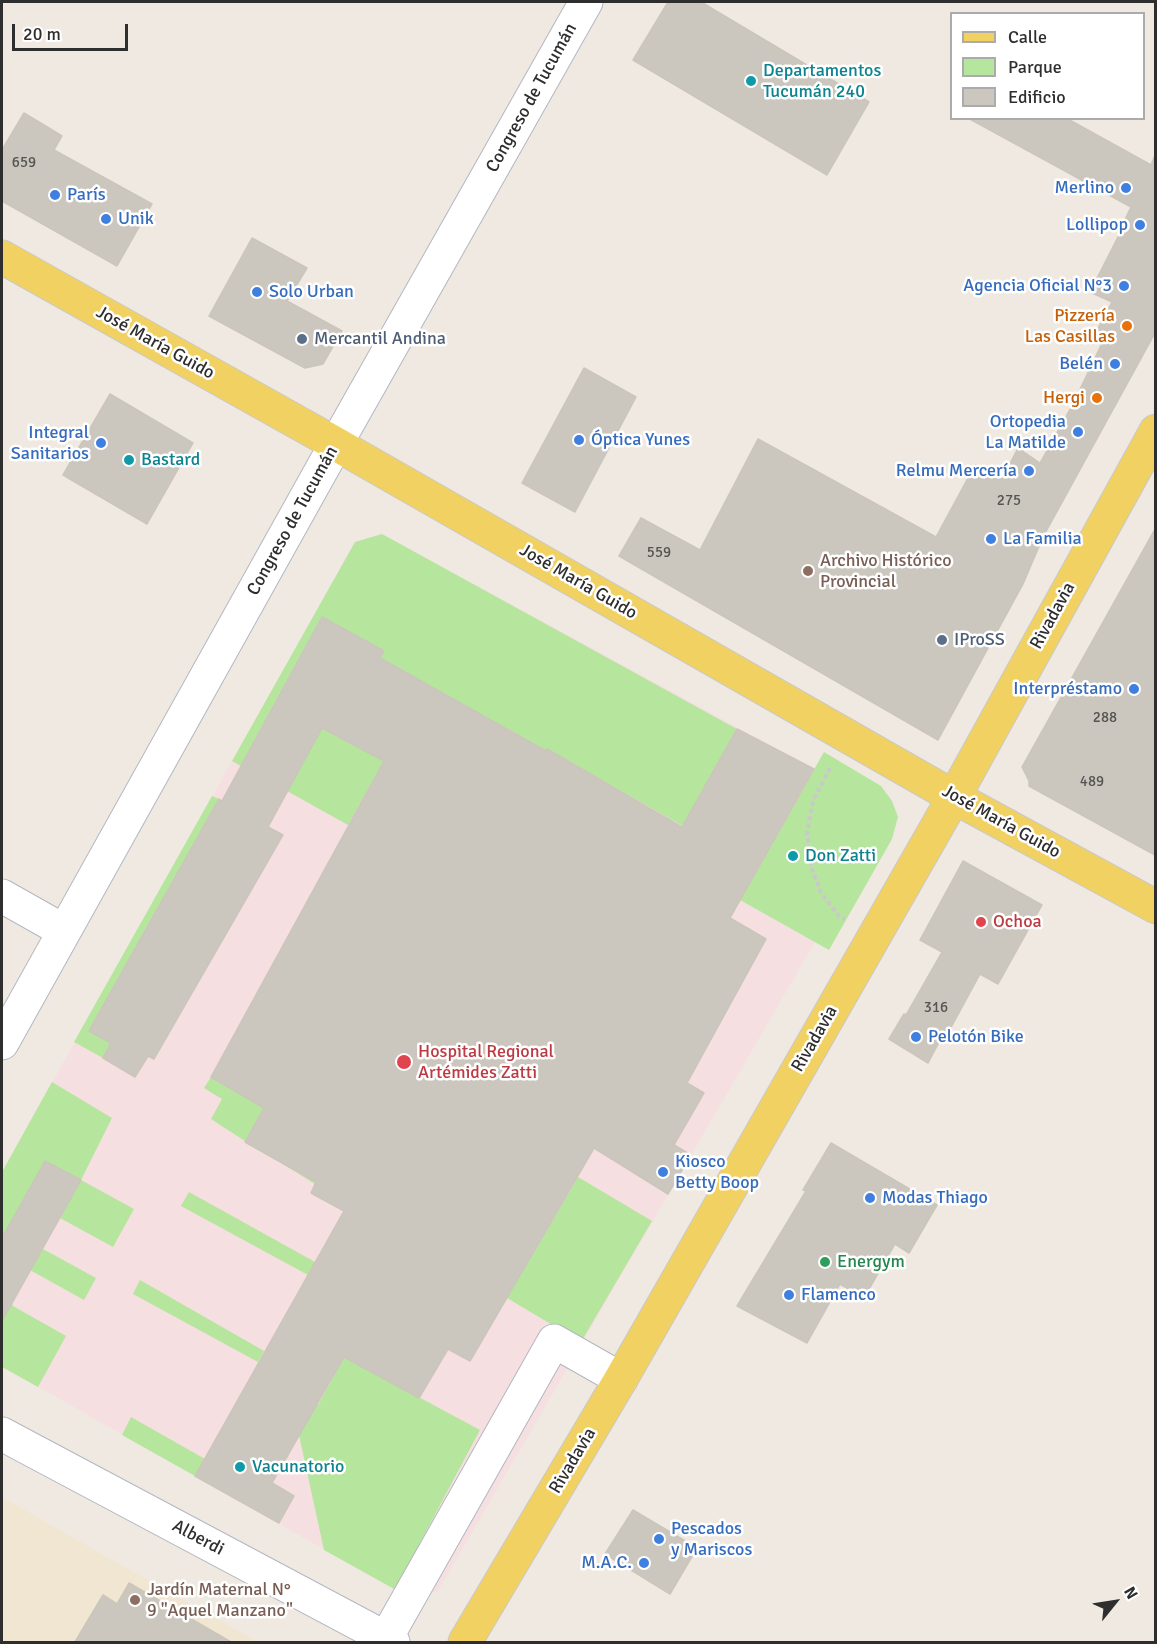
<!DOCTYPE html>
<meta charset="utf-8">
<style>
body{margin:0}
#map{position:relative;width:1157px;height:1644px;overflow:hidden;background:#efe9e1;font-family:Signika,sans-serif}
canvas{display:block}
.frame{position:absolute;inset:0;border:3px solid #2e2e2e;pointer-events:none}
.legend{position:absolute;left:950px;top:12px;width:195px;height:108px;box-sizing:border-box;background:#fff;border:2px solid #ababab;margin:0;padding:8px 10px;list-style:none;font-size:18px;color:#2e2e2e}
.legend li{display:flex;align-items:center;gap:12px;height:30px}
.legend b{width:30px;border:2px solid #ababab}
.north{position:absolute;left:1085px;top:1572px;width:60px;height:60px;-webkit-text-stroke:4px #fff;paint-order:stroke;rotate:60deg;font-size:16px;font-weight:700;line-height:24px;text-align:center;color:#2e2e2e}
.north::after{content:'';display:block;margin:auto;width:21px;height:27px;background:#2e2e2e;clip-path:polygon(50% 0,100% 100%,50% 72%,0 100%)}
.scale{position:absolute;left:12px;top:24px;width:116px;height:27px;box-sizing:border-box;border:3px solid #2e2e2e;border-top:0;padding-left:8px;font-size:18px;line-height:21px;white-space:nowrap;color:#2e2e2e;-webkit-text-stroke:4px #fff;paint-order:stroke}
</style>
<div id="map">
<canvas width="1157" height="1644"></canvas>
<div class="frame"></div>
<ul class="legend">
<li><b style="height:8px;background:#f2d163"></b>Calle</li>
<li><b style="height:16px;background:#b6e59e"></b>Parque</li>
<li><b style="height:16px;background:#cbc7bf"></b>Edificio</li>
</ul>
<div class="north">N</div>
<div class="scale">20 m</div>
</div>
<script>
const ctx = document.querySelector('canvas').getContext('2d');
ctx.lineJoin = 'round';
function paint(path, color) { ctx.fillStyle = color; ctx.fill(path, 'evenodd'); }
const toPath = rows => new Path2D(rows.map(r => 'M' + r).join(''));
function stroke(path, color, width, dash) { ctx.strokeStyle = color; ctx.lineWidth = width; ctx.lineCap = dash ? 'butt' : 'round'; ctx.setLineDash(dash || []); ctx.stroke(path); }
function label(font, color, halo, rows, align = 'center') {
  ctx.font = font + ' Signika,sans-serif'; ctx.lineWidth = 5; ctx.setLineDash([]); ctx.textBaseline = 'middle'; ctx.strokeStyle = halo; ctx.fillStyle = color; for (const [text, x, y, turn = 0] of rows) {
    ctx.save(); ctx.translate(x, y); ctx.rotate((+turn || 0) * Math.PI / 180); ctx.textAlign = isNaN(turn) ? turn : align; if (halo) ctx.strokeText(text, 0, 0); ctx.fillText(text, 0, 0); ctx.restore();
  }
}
paint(toPath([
 [2,1497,109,1558,258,1642,2,1642]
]), '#f0e6d1');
paint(toPath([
 [382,534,814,769,740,900,815,942,438,1591,413,1600,2,1366,2,1172,355,542]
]), '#f5dfe0');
paint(toPath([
 [382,534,737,729,683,826,547,749,463,901,515,733,427,684,348,825,287,791,322,728,338,736,383,651,322,617,241,766,232,761,355,542],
 [824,752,881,786,892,801,898,817,892,839,829,950,740,900],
 [212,796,219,799,90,1031,111,1043,103,1058,74,1042],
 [211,1077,259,1105,271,1085,328,1160,315,1184,283,1164,263,1111,245,1141,211,1119,222,1099,204,1088],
 [52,1082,112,1118,81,1180,134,1209,113,1247,60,1218,81,1180,45,1161,2,1238,2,1172],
 [578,1177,652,1221,581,1342,507,1298],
 [189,1192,315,1262,308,1275,181,1206],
 [43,1249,96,1278,84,1300,30,1270],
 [140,1280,264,1351,258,1362,133,1294],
 [2,1297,12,1303,13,1306,66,1336,38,1387,2,1367,2,1321,5,1314,2,1312],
 [344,1357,480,1430,414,1554,425,1560,405,1595,324,1550,289,1389,318,1405],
 [131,1417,205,1459,195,1476,122,1435]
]), '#b6e59e');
const building = toPath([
 [668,2,701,2,869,102,827,175,633,60,668,2],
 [24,113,62,136,54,150,152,204,117,266,2,201,2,150,24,113],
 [968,118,1066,118,1151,165,1155,155,1155,333,1043,537,1023,584,938,740,619,556,641,518,700,550,758,439,936,537,975,465,1002,479,1018,448,1040,463,1073,404,1105,337,1096,332,1112,302,1090,292,1122,229,1121,228,1131,207,968,118],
 [252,238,307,268,287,301,342,331,323,364,305,368,209,316,252,238],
 [584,368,636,397,575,512,522,483,584,368],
 [110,394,193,443,147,524,63,475,110,394],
 [1155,529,1155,855,1029,786,1029,781,1022,767,1155,529],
 [322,617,384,651,380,658,546,751,547,749,682,827,737,729,814,769,730,918,766,939,687,1083,704,1093,674,1145,691,1155,668,1194,594,1148,470,1361,448,1349,419,1398,344,1357,272,1483,294,1496,279,1523,195,1476,344,1211,311,1193,316,1182,245,1142,264,1108,211,1077,384,761,322,728,268,827,283,835,154,1059,148,1056,135,1077,103,1058,111,1043,89,1031,219,799,222,801,322,617],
 [963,861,1042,905,998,984,980,974,948,1033,945,1031,928,1063,889,1039,904,1014,906,1015,942,952,920,940,963,861],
 [831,1143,937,1205,909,1253,895,1244,864,1298,840,1284,807,1343,737,1306,806,1191,803,1190,831,1143],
 [45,1161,81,1180,2,1321,2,1238,45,1161],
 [633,1510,697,1548,670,1594,605,1554,633,1510],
 [129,1583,231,1642,75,1642,103,1595,117,1604,129,1583]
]);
paint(building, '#cbc7bf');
stroke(building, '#cbc5ba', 1.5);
const minor = toPath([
 [2,896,64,931],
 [2,1043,336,444,586,2],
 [2,1434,393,1642],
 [386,1638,554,1341,621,1379]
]);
const major = toPath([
 [2,257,336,444,954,797,1156,907],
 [465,1642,621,1379,954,797,1156,431]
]);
stroke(minor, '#b4b7c1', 35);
stroke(major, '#c9c9c9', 35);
stroke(toPath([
 [830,768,813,801,807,833,811,866,821,893,839,916,845,919]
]), '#c9c9c9', 4, [4.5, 3]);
stroke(minor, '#fff', 33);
stroke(major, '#f2d163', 33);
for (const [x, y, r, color] of [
 [751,81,6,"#0f9aa8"],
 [1126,188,6,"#3f7fe0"],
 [55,195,6,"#3f7fe0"],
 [106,219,6,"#3f7fe0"],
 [1140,225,6,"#3f7fe0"],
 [1124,286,6,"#3f7fe0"],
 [257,292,6,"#3f7fe0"],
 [1127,326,6,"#e8710a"],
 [302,339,6,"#5c6f8a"],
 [1115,364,6,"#3f7fe0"],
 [1097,398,6,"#e8710a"],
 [1078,432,6,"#3f7fe0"],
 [579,440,6,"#3f7fe0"],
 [101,443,6,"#3f7fe0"],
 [129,460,6,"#0f9aa8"],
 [1029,471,6,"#3f7fe0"],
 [991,539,6,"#3f7fe0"],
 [808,571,6,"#8d6e63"],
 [942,640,6,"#5c6f8a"],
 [1134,689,6,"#3f7fe0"],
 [793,856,6,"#0f9aa8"],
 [981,922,6,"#e0444e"],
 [916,1037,6,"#3f7fe0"],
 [404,1062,8,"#e0444e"],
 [663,1172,6,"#3f7fe0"],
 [870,1198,6,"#3f7fe0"],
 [825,1262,6,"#2e9e5b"],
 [789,1295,6,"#3f7fe0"],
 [240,1467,6,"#0f9aa8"],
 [659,1539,6,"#3f7fe0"],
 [644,1563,6,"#3f7fe0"],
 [135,1600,6,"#8d6e63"]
]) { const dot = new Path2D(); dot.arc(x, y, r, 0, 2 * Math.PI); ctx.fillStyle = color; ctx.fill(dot); stroke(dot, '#fff', 2); }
label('15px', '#555452', null, [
 ["659",24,163],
 ["275",1009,501],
 ["559",659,553],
 ["288",1105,718],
 ["489",1092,782],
 ["316",936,1008]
]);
label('18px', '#0d838f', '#fff', [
 ["Departamentos",763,71],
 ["Tucumán 240",763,92],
 ["Bastard",141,460],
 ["Don Zatti",805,856],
 ["Vacunatorio",252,1467]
], 'left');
label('18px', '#2e2e2e', '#fff', [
 ["Congreso de Tucumán",532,98,-61],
 ["José María Guido",155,343,29],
 ["Congreso de Tucumán",293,521,-61],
 ["José María Guido",578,582,30],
 ["Rivadavia",1053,616,-61],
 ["José María Guido",1001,822,29],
 ["Rivadavia",815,1039,-60],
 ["Rivadavia",573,1461,-59],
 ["Alberdi",198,1538,28]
]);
label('18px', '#366cbe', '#fff', [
 ["Merlino",1114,188,"right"],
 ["París",67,195],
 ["Unik",118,219],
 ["Lollipop",1128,225,"right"],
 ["Agencia Oficial N°3",1112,286,"right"],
 ["Solo Urban",269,292],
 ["Belén",1103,364,"right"],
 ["Ortopedia",1066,422,"right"],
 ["La Matilde",1066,443,"right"],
 ["Integral",89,433,"right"],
 ["Sanitarios",89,454,"right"],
 ["Óptica Yunes",591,440],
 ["Relmu Mercería",1017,471,"right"],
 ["La Familia",1003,539],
 ["Interpréstamo",1122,689,"right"],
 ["Pelotón Bike",928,1037],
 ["Kiosco",675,1162],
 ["Betty Boop",675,1183],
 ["Modas Thiago",882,1198],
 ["Flamenco",801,1295],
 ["Pescados",671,1529],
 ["y Mariscos",671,1550],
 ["M.A.C.",632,1563,"right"]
], 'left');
label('18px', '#c56008', '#fff', [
 ["Pizzería",1115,316],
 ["Las Casillas",1115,337],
 ["Hergi",1085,398]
], 'right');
label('18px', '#4e5e75', '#fff', [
 ["Mercantil Andina",314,339],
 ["IProSS",954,640]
], 'left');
label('18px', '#785e54', '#fff', [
 ["Archivo Histórico",820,561],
 ["Provincial",820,582],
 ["Jardín Maternal N°",147,1590],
 ["9 \"Aquel Manzano\"",147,1611]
], 'left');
label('18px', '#be3a42', '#fff', [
 ["Ochoa",993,922],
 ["Hospital Regional",418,1052],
 ["Artémides Zatti",418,1073]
], 'left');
label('18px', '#27864d', '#fff', [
 ["Energym",837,1262]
], 'left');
</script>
